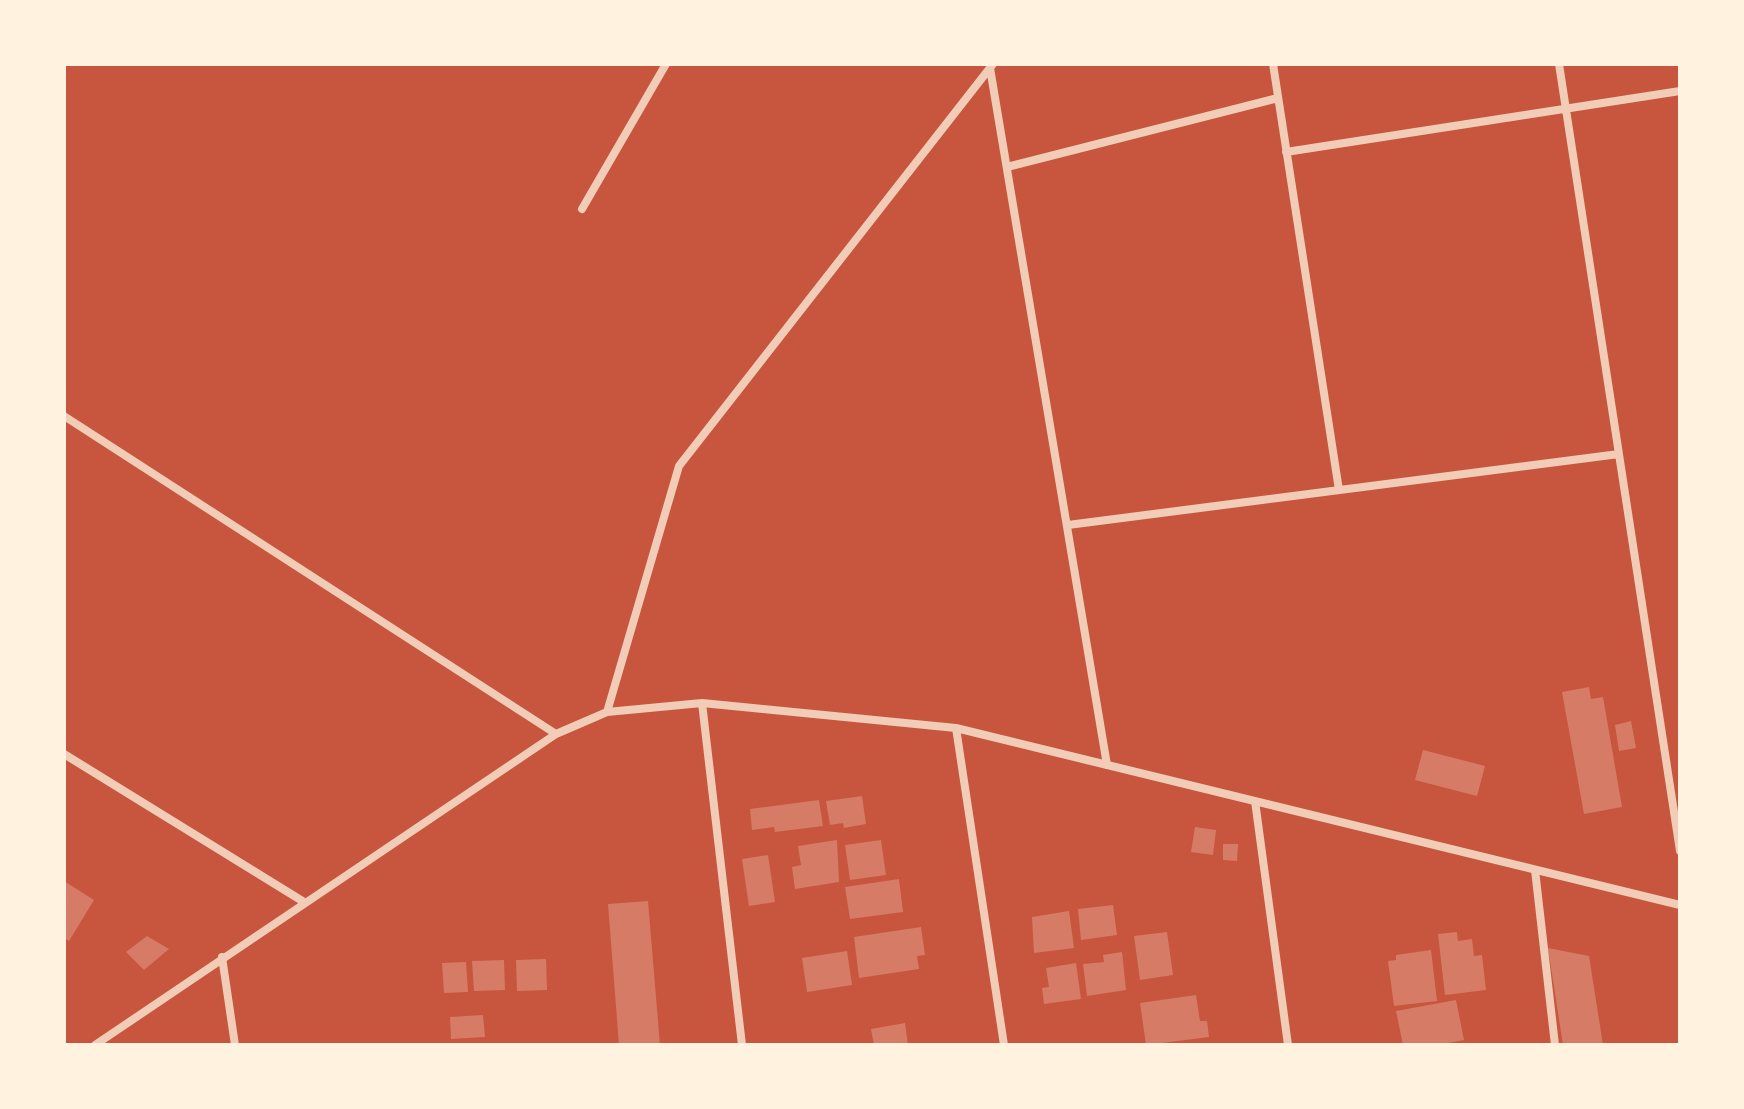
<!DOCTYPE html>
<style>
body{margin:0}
#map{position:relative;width:1744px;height:1109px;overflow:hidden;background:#c8553d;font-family:"Work Sans",sans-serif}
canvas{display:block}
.frame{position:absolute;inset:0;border:66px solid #fff3e0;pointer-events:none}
</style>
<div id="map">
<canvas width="1744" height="1109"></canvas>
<div class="frame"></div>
</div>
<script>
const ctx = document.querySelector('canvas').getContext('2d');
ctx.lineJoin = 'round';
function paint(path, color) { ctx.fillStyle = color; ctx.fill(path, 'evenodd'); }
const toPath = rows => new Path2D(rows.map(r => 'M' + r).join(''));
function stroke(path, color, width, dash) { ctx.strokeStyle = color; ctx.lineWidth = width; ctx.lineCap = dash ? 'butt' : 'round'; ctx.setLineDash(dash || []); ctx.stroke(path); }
paint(toPath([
 [1589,687,1591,699,1603,697,1622,807,1584,814,1562,692],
 [1631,721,1636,748,1619,751,1615,725],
 [1423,750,1485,766,1477,796,1415,780],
 [862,796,866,824,844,828,843,823,830,825,826,801],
 [819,800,823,826,775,832,774,827,752,830,750,809],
 [1195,827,1216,830,1213,855,1191,852],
 [837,840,839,882,795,889,792,867,801,865,798,846],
 [881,840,886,875,850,880,845,845],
 [1223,844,1238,844,1237,861,1223,860],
 [768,855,775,902,749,906,742,859],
 [899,879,903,912,850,919,845,887],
 [64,881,94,900,69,941,64,938],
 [648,901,660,1045,619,1045,608,904],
 [1113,905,1117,935,1081,940,1078,909],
 [1069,911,1074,948,1034,953,1032,917],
 [921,927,925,955,917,956,919,969,859,978,854,937],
 [1167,932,1173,975,1140,980,1134,936],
 [1457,932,1458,941,1472,939,1474,956,1482,955,1486,990,1445,995,1438,934],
 [147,936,169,949,144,970,126,952],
 [1548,948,1589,956,1603,1045,1563,1045],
 [1431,950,1437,1001,1394,1006,1388,961,1396,960,1396,955],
 [847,951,852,985,807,992,802,958],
 [1122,952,1126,990,1087,996,1083,964,1104,962,1103,955],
 [546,959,547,990,517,991,516,960],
 [504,960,505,990,474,991,472,961],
 [466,962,468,992,444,993,442,963],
 [1076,963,1081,999,1044,1004,1042,988,1049,987,1046,968],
 [1196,995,1200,1021,1207,1021,1209,1037,1146,1045,1140,1003],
 [1456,1000,1464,1040,1437,1045,1403,1045,1396,1011],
 [483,1015,485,1037,451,1039,450,1017],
 [905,1023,908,1045,874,1045,871,1029]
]), '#d67c66');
stroke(toPath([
 [1273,64,1339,490],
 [1559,64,1680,851],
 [990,68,1107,765],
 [1286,152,1680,91],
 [1007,167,1278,98],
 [582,209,666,64],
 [64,416,556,734],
 [1068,525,1619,454],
 [702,703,742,1045],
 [607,712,679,466,993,64],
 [956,728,1004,1045],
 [64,754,304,902],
 [1255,801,1288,1045],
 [1535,870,1555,1045],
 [222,957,235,1045],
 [95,1045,556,734,607,712,702,703,956,728,1680,905]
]), '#f1ccb7', 8);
</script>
